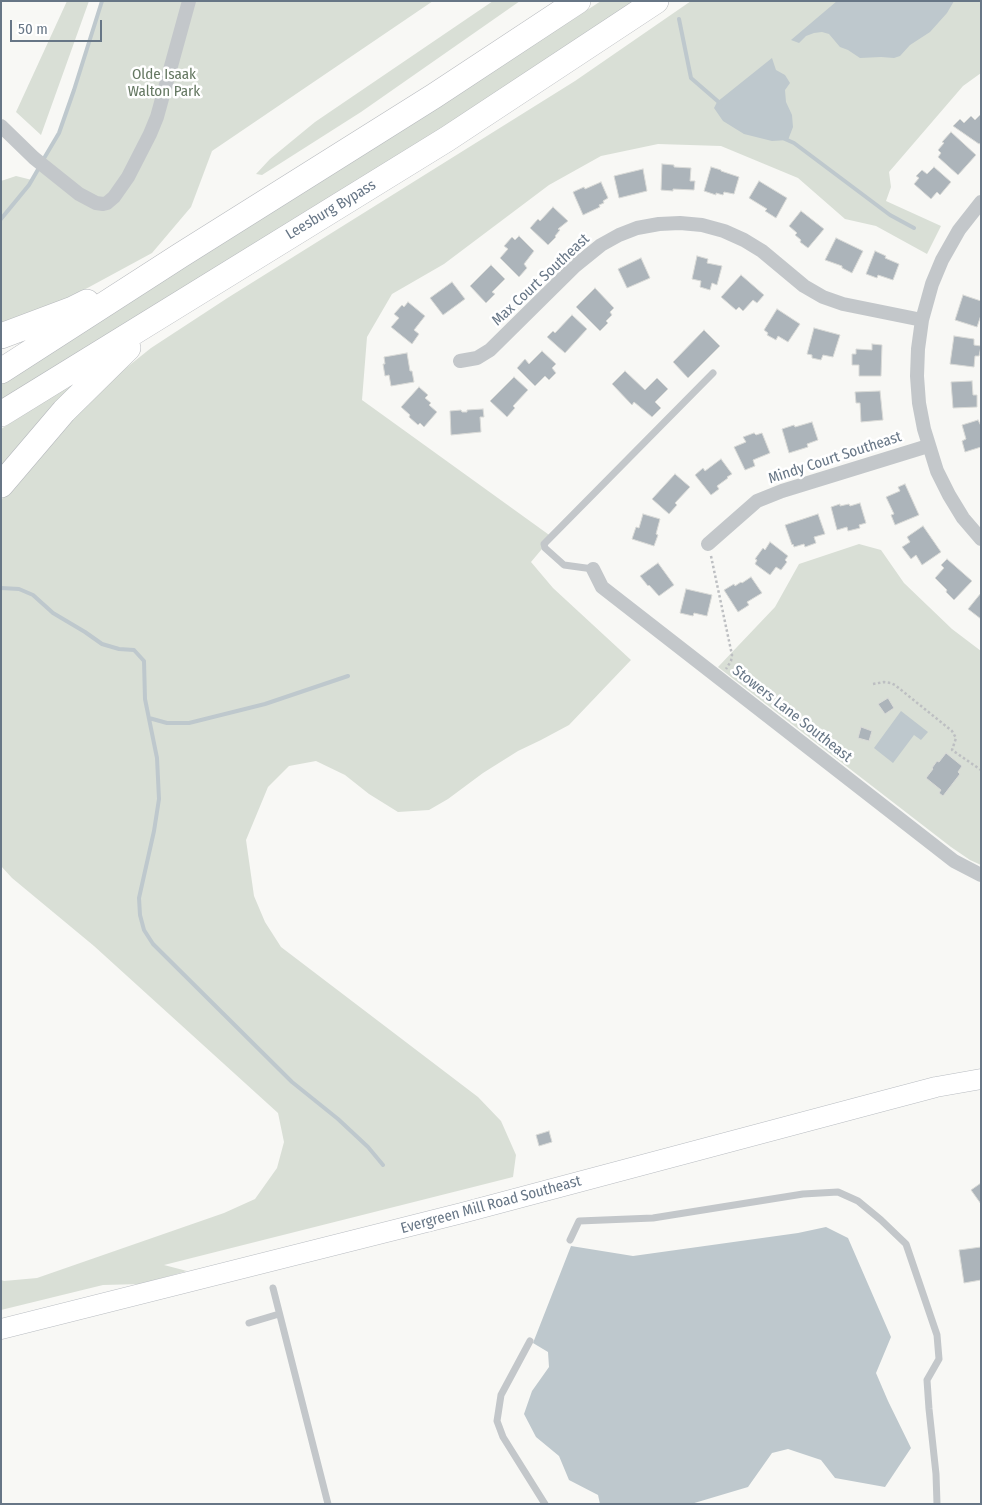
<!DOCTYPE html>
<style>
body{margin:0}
#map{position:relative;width:982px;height:1505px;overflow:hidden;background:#f8f8f5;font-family:"Fira Sans Condensed",sans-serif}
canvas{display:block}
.frame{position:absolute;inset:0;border:2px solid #677686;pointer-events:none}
.scale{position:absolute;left:10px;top:20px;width:92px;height:22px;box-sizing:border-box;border:2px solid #677686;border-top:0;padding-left:6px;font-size:15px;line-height:18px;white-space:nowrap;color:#677686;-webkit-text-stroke:4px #fff;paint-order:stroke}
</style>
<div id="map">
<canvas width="982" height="1505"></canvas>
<div class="frame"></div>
<div class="scale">50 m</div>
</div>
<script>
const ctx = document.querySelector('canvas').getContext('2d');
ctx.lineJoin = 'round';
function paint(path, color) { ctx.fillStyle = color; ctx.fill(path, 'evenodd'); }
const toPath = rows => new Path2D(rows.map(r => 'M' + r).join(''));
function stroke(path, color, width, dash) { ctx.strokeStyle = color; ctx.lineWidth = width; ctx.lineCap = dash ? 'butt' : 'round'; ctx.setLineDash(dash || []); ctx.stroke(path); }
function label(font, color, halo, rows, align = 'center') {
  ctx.font = font + ' "Fira Sans Condensed",sans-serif'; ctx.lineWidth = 5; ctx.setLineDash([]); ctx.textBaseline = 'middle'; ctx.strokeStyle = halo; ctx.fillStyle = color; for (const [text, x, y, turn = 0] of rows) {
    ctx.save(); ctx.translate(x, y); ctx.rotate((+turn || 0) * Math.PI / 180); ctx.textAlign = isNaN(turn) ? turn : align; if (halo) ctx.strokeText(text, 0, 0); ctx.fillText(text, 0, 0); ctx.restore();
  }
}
paint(toPath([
 [67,1,89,1,41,135,16,112],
 [102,1,433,1,212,151,191,207,152,253,69,298,1,327,1,181,16,176,32,180,59,133,74,90],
 [493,1,520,1,361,112,262,175,256,174,270,159,315,122],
 [601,1,639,1,393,159,1,402,1,379,420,119],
 [691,1,981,1,981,73,963,86,889,172,891,187,886,201,941,226,927,254,876,226,845,219,798,178,721,146,658,144,601,156,549,185,444,264,392,294,367,337,362,400,552,537,531,562,553,588,631,660,569,725,541,740,518,751,483,773,448,799,429,810,398,812,369,794,345,775,316,761,289,766,268,787,246,840,254,896,265,922,281,947,478,1097,501,1121,516,1155,513,1177,164,1265,187,1271,141,1284,103,1285,1,1310,1,1280,4,1281,37,1278,224,1213,255,1199,277,1168,284,1142,278,1113,94,946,12,878,1,866,1,500,59,429,116,376,151,348,229,297,575,81],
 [103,365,1,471,1,429],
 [859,544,881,550,904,583,952,629,981,651,981,865,970,860,951,847,718,667,775,607,799,564]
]), '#d9dfd6');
paint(toPath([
 [837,1,954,1,947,13,930,32,910,45,900,56,894,58,881,57,860,58,848,50,840,47,829,34,822,32,814,33,806,36,799,43,791,40],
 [772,58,776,70,785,75,790,83,785,90,786,102,792,115,793,127,788,140,772,141,744,134,723,121,714,108,717,102],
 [901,711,928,732,921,740,914,735,893,763,874,748],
 [826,1227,848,1238,891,1337,876,1373,888,1401,911,1448,885,1487,835,1478,821,1460,788,1449,772,1453,748,1487,691,1504,600,1504,598,1495,569,1480,559,1456,536,1437,524,1414,532,1391,549,1367,548,1352,533,1343,571,1246,633,1256,798,1233]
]), '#bec8cd');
stroke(toPath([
 [679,19,691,78,721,104],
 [785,139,794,143,890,215,914,228],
 [43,160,59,133,74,90,102,1],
 [1,219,29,185,40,166],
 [1,588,19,589,33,595,53,613,85,632,102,644,119,649,134,650,144,661,145,699,157,758,159,799,154,831,139,898,140,915,144,930,153,944,292,1082,338,1119,368,1147,383,1165],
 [149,718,167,723,189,723,265,704,348,676]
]), '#bec8cd', 4);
const building = toPath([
 [981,114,981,143,979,144,953,126,960,119,964,123,971,116,975,120,981,114],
 [951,132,976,155,958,175,938,157,941,153,938,150,944,143,942,142,951,132],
 [662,164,674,165,674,167,691,168,690,181,695,181,694,190,673,189,673,191,661,190,662,164],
 [711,167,721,170,721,171,739,177,734,194,724,192,723,195,716,193,716,195,704,191,711,167],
 [934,167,951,182,940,195,937,192,931,199,914,184,919,178,916,176,922,170,927,174,934,167],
 [643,169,647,191,619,198,614,176,643,169],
 [759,181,787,198,776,218,765,211,767,209,749,198,759,181],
 [601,182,608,198,603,201,604,203,599,205,600,207,583,215,573,192,584,187,585,189,601,182],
 [553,207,568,221,558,229,560,230,555,236,556,237,548,245,530,228,538,219,540,221,553,207],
 [801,211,824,229,808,248,800,242,801,240,795,235,797,233,789,226,801,211],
 [519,236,534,251,524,264,527,268,519,277,500,258,508,249,504,246,512,237,515,240,519,236],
 [836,238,863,251,852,273,842,268,842,266,825,260,836,238],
 [875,251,886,256,885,258,899,264,893,280,878,275,877,278,866,274,875,251],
 [697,256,708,259,707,263,722,266,717,285,712,283,710,290,700,287,701,281,692,279,697,256],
 [641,258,650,278,627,288,618,269,641,258],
 [491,265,505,279,492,292,495,294,486,303,470,286,491,265],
 [741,275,764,295,757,303,753,300,743,311,739,307,736,310,721,297,741,275],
 [452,282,465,299,443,315,430,298,452,282],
 [595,288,614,308,610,312,612,315,606,321,608,323,600,331,576,307,595,288],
 [963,295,981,301,981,315,977,327,955,320,963,295],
 [408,302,425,316,414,330,419,334,412,344,391,327,399,318,394,314,402,305,404,307,408,302],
 [777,309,800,324,788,342,778,336,776,340,767,335,768,333,764,330,777,309],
 [572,315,587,329,565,353,547,337,553,331,555,333,572,315],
 [814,328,840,335,833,357,823,355,821,360,812,358,812,355,807,354,814,328],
 [704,330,720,346,688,378,673,362,704,330],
 [954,336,974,339,974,345,981,346,979,356,975,356,974,367,950,364,954,336],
 [872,344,882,345,881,376,859,376,859,365,852,365,852,354,856,354,856,349,872,350,872,344],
 [542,351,556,364,552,368,556,373,549,380,545,376,535,386,517,368,525,359,529,364,542,351],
 [407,353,410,371,412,371,414,382,391,386,389,375,385,376,383,364,385,364,384,357,407,353],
 [625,371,645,390,657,378,668,389,655,402,661,408,652,417,634,402,632,405,612,384,625,371],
 [514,377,528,390,513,406,515,408,507,417,490,401,514,377],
 [972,381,973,395,977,395,977,407,953,408,951,382,972,381],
 [419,387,428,395,425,398,431,403,429,405,437,412,424,427,420,423,418,425,409,417,410,415,401,407,419,387],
 [880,391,883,420,861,422,860,403,856,403,855,392,880,391],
 [483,409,484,417,480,417,481,432,451,435,450,411,461,410,462,412,467,412,467,410,483,409],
 [978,420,981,426,981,447,965,452,962,441,966,439,962,425,978,420],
 [812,422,818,440,807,444,808,447,789,453,782,429,794,425,795,427,812,422],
 [754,433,756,435,762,433,770,453,753,460,755,466,745,470,734,447,746,442,743,437,754,433],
 [721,459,732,474,727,477,728,478,717,486,719,489,711,495,695,475,703,468,705,471,721,459],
 [675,474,690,487,675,503,677,505,669,514,652,499,675,474],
 [905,484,919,515,895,525,891,515,894,514,886,497,900,491,898,487,905,484],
 [860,503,866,523,859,525,860,528,848,531,847,527,837,530,831,507,840,504,840,506,849,504,850,506,860,503],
 [643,514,660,519,656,534,658,535,654,546,632,539,636,527,639,528,643,514],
 [818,514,825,534,814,537,816,543,805,547,804,544,794,547,793,544,792,545,785,525,818,514],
 [923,526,941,552,922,565,916,555,911,559,902,547,910,542,907,537,923,526],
 [770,542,788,556,785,560,787,562,781,570,776,567,770,575,755,564,757,560,755,559,763,548,765,550,770,542],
 [947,559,972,581,954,600,946,592,947,590,935,578,944,568,941,565,947,559],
 [658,563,674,585,659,596,649,585,648,586,640,576,658,563],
 [751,577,762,593,747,602,749,605,738,612,724,590,734,584,735,586,741,582,742,583,751,577],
 [686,589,712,595,707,616,694,613,693,616,680,613,686,589],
 [981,593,981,619,968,609,981,593],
 [888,698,894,708,885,714,878,704,888,698],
 [861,727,872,731,869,741,858,738,861,727],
 [946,753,962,766,958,772,960,774,943,796,939,793,941,790,926,778,933,769,932,768,937,761,939,762,946,753],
 [549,1131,552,1142,539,1146,536,1135,549,1131],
 [981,1183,981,1204,971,1190,981,1183],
 [981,1247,981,1280,964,1283,959,1250,981,1247]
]);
paint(building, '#acb4ba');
stroke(building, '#d9dad7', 1);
const secondary = toPath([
 [1,1329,462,1213,883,1101,936,1087,981,1079]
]);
const highway = toPath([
 [1,336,73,309,87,302],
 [1,371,181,255,434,96,578,1],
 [1,414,447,139,656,1],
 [1,485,64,411,128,348]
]);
stroke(secondary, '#b8bcc1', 21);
stroke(highway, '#b6b9bd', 26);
stroke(toPath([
 [711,556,732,655,731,661,726,669],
 [873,684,884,682,891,683,895,685,952,731,956,738,952,750,981,770]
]), '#bdbfc2', 2.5, [2.5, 2.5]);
stroke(toPath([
 [593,569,564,565,545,548,544,544,713,373],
 [570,1240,579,1221,653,1218,803,1194,838,1192,858,1201,881,1220,906,1244,937,1335,939,1359,927,1380,929,1409,936,1474,937,1504],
 [273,1288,328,1504],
 [249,1323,279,1314],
 [530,1341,501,1395,497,1421,503,1437,545,1504]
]), '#c3c7ca', 7);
stroke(toPath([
 [1,126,34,158,79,194,96,203,103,204,107,203,114,197,128,177,150,134,157,117,189,1],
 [981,202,959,230,942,260,932,284,922,320,918,349,917,376,919,403,924,429,937,471,949,495,963,518,981,539],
 [460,361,477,358,490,350,575,266,601,245,619,235,637,228,659,224,680,223,702,225,724,231,744,240,762,251,804,286,823,297,843,304,922,320],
 [708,544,757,501,782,491,928,446],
 [593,569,602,587,954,861,981,875]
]), '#c3c7ca', 14);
stroke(secondary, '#fff', 20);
stroke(highway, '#fff', 25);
label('15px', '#657862', '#fff', [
 ["Olde Isaak",164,75],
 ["Walton Park",164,92]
]);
label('15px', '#677686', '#fff', [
 ["Leesburg Bypass",331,210,-31],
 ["Max Court Southeast",541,280,-43],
 ["Mindy Court Southeast",835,458,-18],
 ["Stowers Lane Southeast",792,714,38],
 ["Evergreen Mill Road Southeast",491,1205,-15]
]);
</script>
